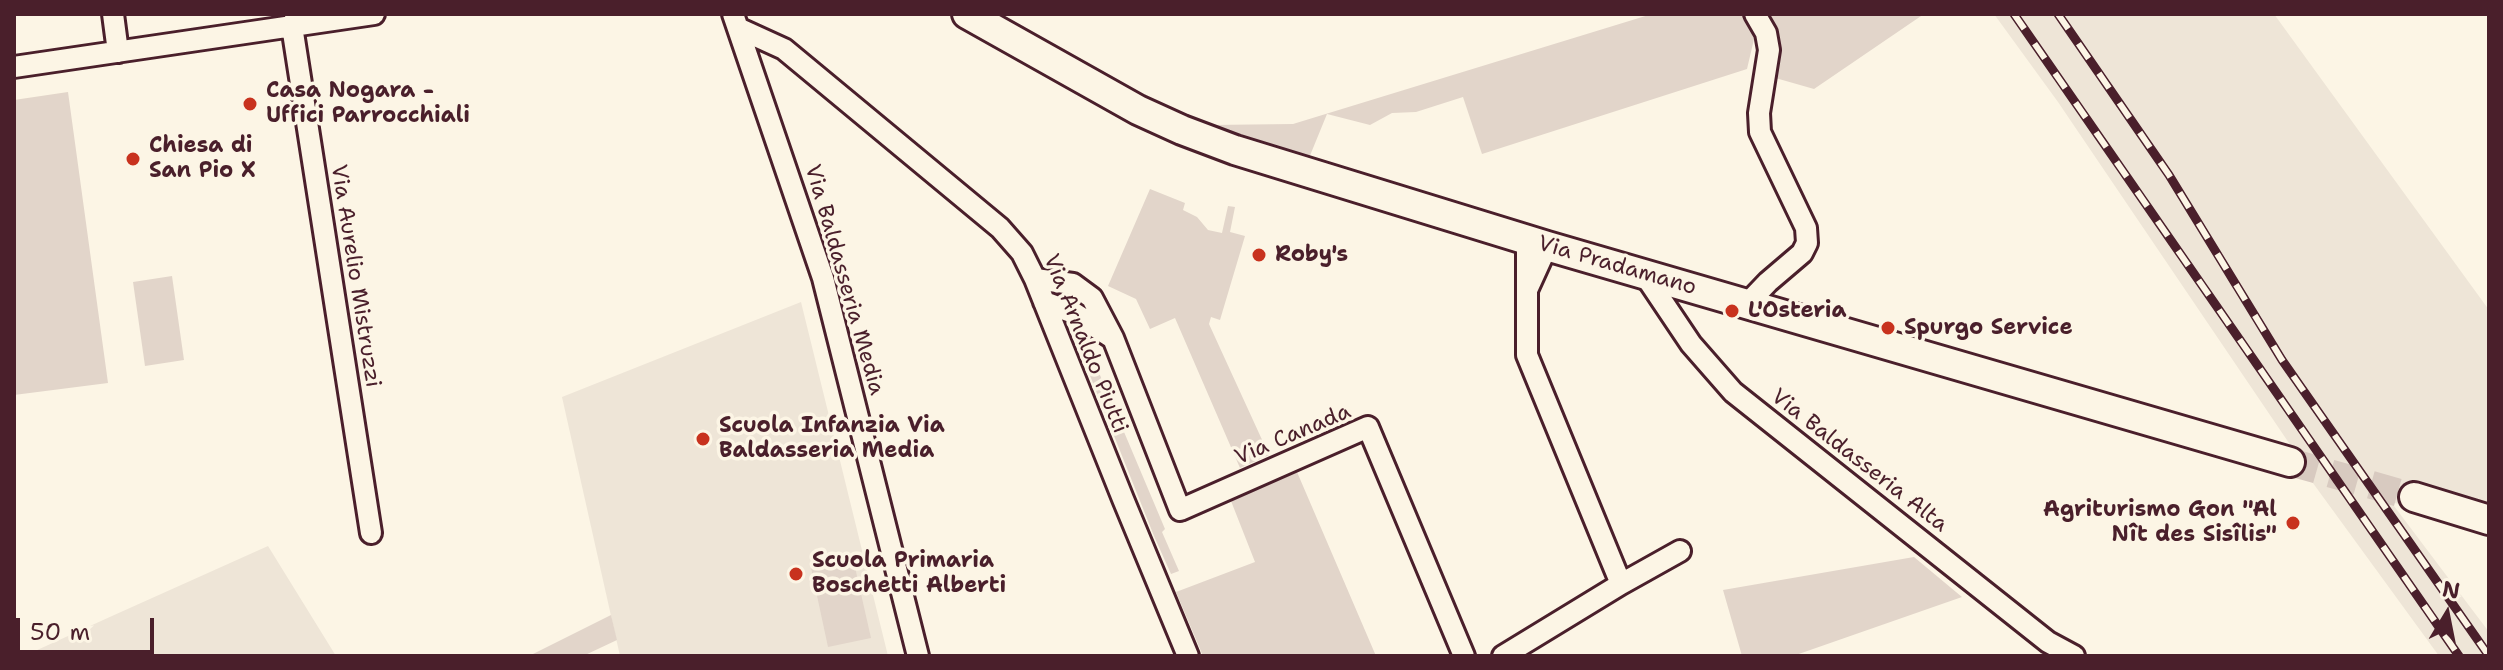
<!DOCTYPE html>
<meta charset="utf-8">
<style>
body{margin:0}
#map{position:relative;width:2503px;height:670px;overflow:hidden;background:#fcf5e5;font-family:"Shantell Sans",sans-serif}
canvas{display:block}
.frame{position:absolute;inset:0;border:16px solid #4a1f2b;pointer-events:none}
.north{position:absolute;left:2407px;top:574px;width:80px;height:80px;-webkit-text-stroke:6px #fcf5e5;paint-order:stroke;rotate:10deg;font-size:22px;font-weight:700;line-height:32px;text-align:center;color:#4a1f2b}
.north::after{content:'';display:block;margin:auto;width:28px;height:36px;background:#4a1f2b;clip-path:polygon(50% 0,100% 100%,50% 72%,0 100%)}
.scale{position:absolute;left:16px;top:618px;width:138px;height:36px;box-sizing:border-box;border:4px solid #4a1f2b;border-top:0;padding-left:10px;font-size:24px;line-height:28px;white-space:nowrap;color:#4a1f2b;-webkit-text-stroke:6px #fcf5e5;paint-order:stroke}
</style>
<div id="map">
<canvas width="2503" height="670"></canvas>
<div class="frame"></div>
<div class="north">N</div>
<div class="scale">50 m</div>
</div>
<script>
const ctx = document.querySelector('canvas').getContext('2d');
ctx.lineJoin = 'round';
function paint(path, color) { ctx.fillStyle = color; ctx.fill(path, 'evenodd'); }
const toPath = rows => new Path2D(rows.map(r => 'M' + r).join(''));
function stroke(path, color, width, dash) { ctx.strokeStyle = color; ctx.lineWidth = width; ctx.lineCap = dash ? 'butt' : 'round'; ctx.setLineDash(dash || []); ctx.stroke(path); }
function label(font, color, halo, rows, align = 'center') {
  ctx.font = font + ' "Shantell Sans",sans-serif'; ctx.lineWidth = 7; ctx.setLineDash([]); ctx.textBaseline = 'middle'; ctx.strokeStyle = halo; ctx.fillStyle = color; for (const [text, x, y, turn = 0] of rows) {
    ctx.save(); ctx.translate(x, y); ctx.rotate((+turn || 0) * Math.PI / 180); ctx.textAlign = isNaN(turn) ? turn : align; if (halo) ctx.strokeText(text, 0, 0); ctx.fillText(text, 0, 0); ctx.restore();
  }
}
paint(toPath([
 [1994,14,2274,14,2489,310,2489,504,2417,482,2410,507,2391,502,2489,632,2489,656,2439,656,2310,479,2290,473,2293,449,2058,102],
 [801,302,888,656,620,656,562,397],
 [268,546,336,656,24,656,112,616]
]), '#eee5d7');
paint(toPath([
 [1652,14,1743,14,1755,35,1747,69,1482,154,1463,97,1416,112,1392,113,1370,125,1327,114,1309,158,1210,125,1293,124],
 [1765,14,1924,14,1814,89,1772,77,1780,38],
 [68,92,108,383,14,395,14,100],
 [1150,189,1185,203,1183,210,1197,217,1208,230,1222,233,1228,206,1235,207,1230,232,1245,236,1220,320,1211,317,1209,324,1269,455,1240,468,1175,318,1150,329,1136,299,1108,286],
 [172,276,184,360,145,366,133,282],
 [1075,325,1103,343,1089,349,1165,529,1162,532,1179,571,1171,574,1154,536,1073,333],
 [1297,472,1376,656,1203,656,1176,592,1255,562,1231,501],
 [852,554,871,638,828,647,810,563],
 [1914,557,1962,597,1793,656,1742,656,1723,590],
 [611,615,617,640,583,656,529,656]
]), '#e2d5ca');
stroke(toPath([
 [2290,462,2414,497]
]), '#d8cac0', 28, [28, 14]);
const street = toPath([
 [113,14,118,52],
 [297,14,292,26,371,533],
 [733,14,823,278,918,656],
 [738,28,784,49,1000,228,1022,253,1035,279,1123,499,1188,656],
 [14,67,374,14],
 [1527,240,1527,290,1547,246],
 [1644,274,1691,344,1733,392,2048,642,2074,656],
 [1035,279,1073,284,1092,298,1113,338,1180,510,1368,427,1464,656],
 [1044,302,1074,313,1111,337],
 [1747,304,1768,282,1802,253,1807,243,1806,228,1760,132,1759,113,1769,50,1766,33,1755,14],
 [1621,584,1680,551],
 [1503,656,1621,584,1527,355,1527,290]
]);
const secondary = toPath([
 [967,14,1138,110,1182,130,1235,150,1547,246,2290,462],
 [2414,497,2489,520]
]);
stroke(street, '#4a1f2b', 26);
stroke(secondary, '#4a1f2b', 34);
stroke(street, '#fcf5e5', 20);
stroke(secondary, '#fcf5e5', 28);
const rail = toPath([
 [2014,14,2459,656],
 [2058,14,2169,175,2282,360,2489,656]
]);
stroke(rail, '#4a1f2b', 9);
stroke(rail, '#fcf5e5', 6, [18]);
for (const [x, y, r, color] of [
 [250,104,8,"#c8321e"],
 [133,159,8,"#c8321e"],
 [1259,255,8,"#c8321e"],
 [1732,311,8,"#c8321e"],
 [1888,328,8,"#c8321e"],
 [703,439,8,"#c8321e"],
 [2293,523,8,"#c8321e"],
 [796,574,8,"#c8321e"]
]) { const dot = new Path2D(); dot.arc(x, y, r, 0, 2 * Math.PI); ctx.fillStyle = color; ctx.fill(dot); stroke(dot, '#fcf5e5', 3); }
label('bold 22px', '#4a1f2b', '#fcf5e5', [
 ["Casa Nogara -",266,91],
 ["Uffici Parrocchiali",266,116],
 ["Chiesa di",149,146],
 ["San Pio X",149,171],
 ["Roby's",1275,255],
 ["L'Osteria",1748,311],
 ["Spurgo Service",1904,328],
 ["Scuola Infanzia Via",719,426],
 ["Baldasseria Media",719,451],
 ["Agriturismo Gon \"Al",2277,510,"right"],
 ["Nît des Sisîlis\"",2277,535,"right"],
 ["Scuola Primaria",812,561],
 ["Boschetti Alberti",812,586]
], 'left');
label('22px', '#4a1f2b', '#fcf5e5', [
 ["Via Pradamano",1617,266,16],
 ["Via Aurelio Mistruzzi",355,276,81],
 ["Via Baldasseria Media",844,280,74],
 ["Via Arnaldo Piutti",1085,344,68],
 ["Via Canada",1293,435,-23],
 ["Via Baldasseria Alta",1859,461,38]
]);
</script>
